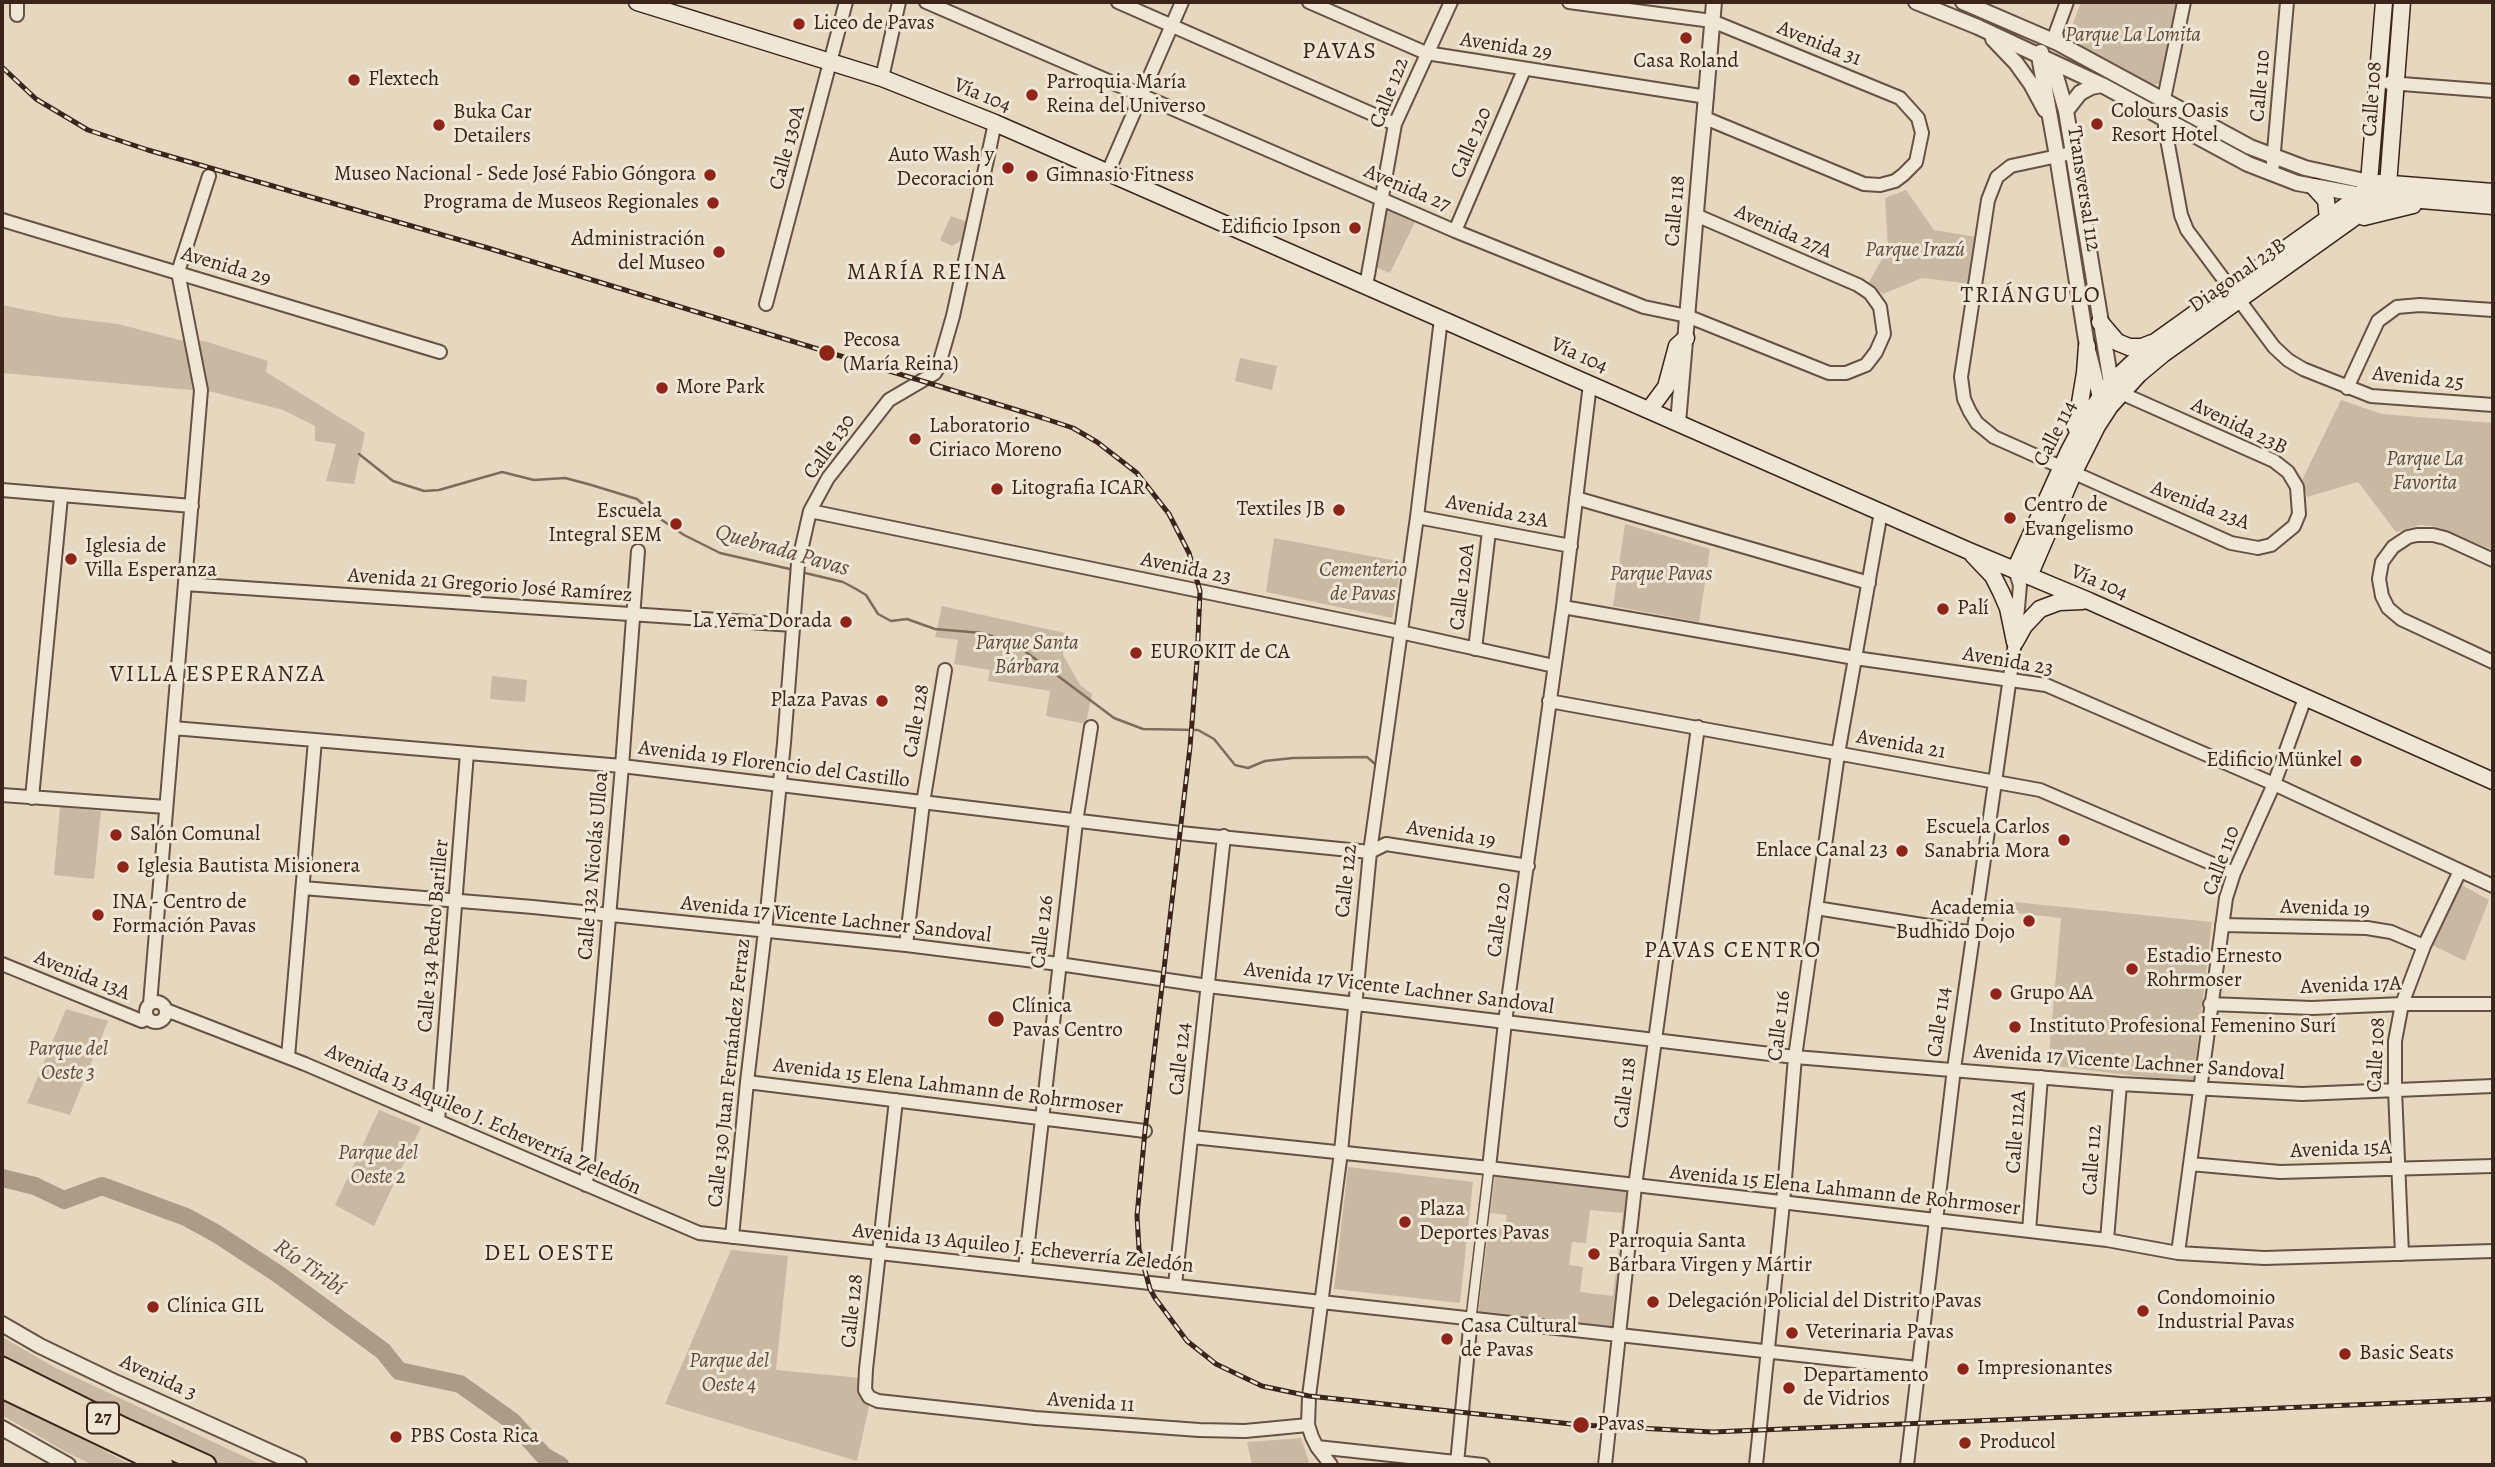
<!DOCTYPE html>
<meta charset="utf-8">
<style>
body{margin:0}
#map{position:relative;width:2495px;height:1467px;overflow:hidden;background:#e6d8be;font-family:Alegreya,serif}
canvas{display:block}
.frame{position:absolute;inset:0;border:4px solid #3b241b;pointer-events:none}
</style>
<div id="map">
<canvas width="2495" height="1467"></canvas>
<div class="frame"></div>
</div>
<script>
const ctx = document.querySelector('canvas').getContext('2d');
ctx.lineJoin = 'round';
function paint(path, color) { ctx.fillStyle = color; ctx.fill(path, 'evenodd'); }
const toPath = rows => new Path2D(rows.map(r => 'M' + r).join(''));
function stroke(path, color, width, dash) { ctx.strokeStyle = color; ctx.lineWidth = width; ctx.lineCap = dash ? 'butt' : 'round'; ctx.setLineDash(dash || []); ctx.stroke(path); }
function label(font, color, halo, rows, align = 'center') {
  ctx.font = font + ' Alegreya,serif'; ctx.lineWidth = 6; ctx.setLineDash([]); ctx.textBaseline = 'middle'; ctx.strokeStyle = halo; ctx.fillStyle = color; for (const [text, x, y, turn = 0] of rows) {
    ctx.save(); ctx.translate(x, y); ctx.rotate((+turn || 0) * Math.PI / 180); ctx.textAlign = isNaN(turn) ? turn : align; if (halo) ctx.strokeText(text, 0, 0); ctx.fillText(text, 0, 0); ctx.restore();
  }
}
paint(toPath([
 [2081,2,2176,2,2162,83,2153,85,2072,42,2068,37],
 [1906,190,1934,230,1977,237,1972,284,1922,278,1883,294,1868,284,1888,248,1885,198],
 [1384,207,1415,222,1390,273,1373,266],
 [951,216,968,222,965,238,952,246,940,240],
 [2,305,61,317,118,324,180,340,204,341,268,361,266,372,365,433,354,484,326,481,336,444,315,441,315,426,283,410,213,392,2,373],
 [1240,358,1277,366,1272,390,1235,381],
 [2341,400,2382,414,2493,423,2493,550,2433,526,2420,525,2396,532,2358,482,2307,497,2302,480],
 [1625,524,1710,549,1699,622,1613,606],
 [1274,538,1402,562,1392,618,1266,592],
 [942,606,1065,633,1063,655,1080,685,1092,694,1086,724,1046,716,1050,691,988,681,990,670,954,664,958,640,935,637],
 [492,676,527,680,525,702,490,699],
 [60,807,101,811,94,879,54,875],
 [2460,884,2489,900,2465,961,2432,945],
 [1994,900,2212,922,2193,1083,2048,1065,2061,918,1993,910],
 [66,1009,108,1021,70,1115,27,1103],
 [379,1110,421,1127,374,1226,335,1205],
 [1348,1167,1473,1182,1460,1303,1334,1289],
 [1495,1175,1627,1191,1613,1330,1478,1314,1489,1226,1505,1228,1507,1215,1490,1213],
 [1590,1210,1623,1213,1613,1296,1580,1292,1583,1267,1569,1265,1572,1242,1586,1243],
 [731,1250,788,1256,776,1370,861,1378,861,1396,869,1406,857,1461,665,1404],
 [2,1337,56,1368,262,1465,215,1465,95,1408,2,1357],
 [2,1396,122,1460,133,1465,93,1465,66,1452,2,1415],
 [1301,1438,1309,1462,1304,1465,1252,1465,1247,1442]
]), '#c9b9a2');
stroke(toPath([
 [359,454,393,481,424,491,439,490,502,472,534,480,565,478,588,484,637,499,656,516,684,535,720,553,794,570],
 [801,572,843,582,856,589,866,595,878,614,891,621,907,619,935,629,982,633,1014,643,1114,718,1143,729,1198,730,1214,739,1235,765,1248,768,1265,761,1293,758,1367,757,1375,764]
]), '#7f6b5c', 2.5);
stroke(toPath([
 [2,1178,35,1186,64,1200,102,1186,186,1217,217,1234,278,1274,383,1351,399,1371,460,1384,512,1421,544,1456,560,1465]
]), '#ac9b87', 18);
const pedestrian = toPath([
 [1471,1318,1489,1168]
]);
const minor = toPath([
 [926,2,1455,231,1644,307,1687,316,1829,373,1846,373,1866,365,1876,352,1884,334,1880,307,1870,293,1858,285,1698,216],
 [1118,2,1395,124],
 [1309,2,1426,53,1707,97],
 [1569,2,1712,21,1900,98,1918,118,1922,133,1916,162,1903,175,1895,181,1880,185,1864,184,1705,118],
 [2184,2,2164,99,2165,128,2181,215,2187,230,2274,347,2288,360,2303,369,2371,396,2493,405],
 [17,15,17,2],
 [2058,43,2056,32,2067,2],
 [882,78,899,2],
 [2389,83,2493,91],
 [2067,154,2011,166,1997,177,1988,200,1961,377,1964,399,1970,412,1977,423,1994,437,2231,543,2258,548,2271,545,2294,526,2299,514,2297,487,2288,472,2274,461,2121,393],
 [1108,172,1182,2],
 [2272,174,2287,2],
 [2,220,440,352],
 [1455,231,1524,70],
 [1366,286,1395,124,1451,2],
 [766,304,846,2],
 [2347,388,2378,321,2397,307,2420,305,2493,310],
 [2,490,192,506],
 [1576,498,1869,583],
 [810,511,1400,632,1554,666],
 [1417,517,1571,546],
 [2493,560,2445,538,2433,535,2417,535,2408,537,2393,547,2382,562,2379,579,2382,596,2388,608,2401,619,2493,662],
 [185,584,793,625],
 [1563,607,1855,658,2046,685,2274,784,2493,886],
 [1475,649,1489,531],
 [1549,701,2040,790,2234,873],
 [173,728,622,766,1180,833,1370,852,1386,844,1528,866],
 [2,795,166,807],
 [32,798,61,497],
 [303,888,533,907,906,945,1059,964,1208,986,1795,1057,2120,1084,2302,1094,2493,1086],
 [1816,908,1973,933],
 [2222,925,2367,928,2391,932,2424,946],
 [906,945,923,803,945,670],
 [2,964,142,1021,148,1018],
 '146 1012a10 10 0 1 1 20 0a10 10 0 1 1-20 0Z',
 [150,1004,201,390,178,272,209,176],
 [2210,1004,2312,1008,2402,1004,2493,1004],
 [166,1010,305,1064,699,1233,1917,1368],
 [288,1057,315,740],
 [747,1082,1145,1131],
 [896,1100,866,1369,865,1390,869,1397,878,1401,1035,1418,1199,1430,1245,1431,1308,1425],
 [438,1121,467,753],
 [1192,1137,1489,1168,2107,1240,2178,1253,2264,1258,2493,1251],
 [2190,1164,2280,1172,2493,1166],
 [1489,1168,1505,1022,1563,607,1590,384],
 [586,1185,622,766,638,551],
 [2029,1231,2041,1077],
 [732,1237,747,1082,765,931,784,743,798,564,810,511,828,478,889,400,935,373,938,368,953,316,995,123],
 [2107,1240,2120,1084],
 [2178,1253,2226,898,2234,873,2274,784,2305,698],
 [2402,1254,2395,1090,2395,1041,2402,1004,2424,946,2460,871],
 [1025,1268,1076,822,1091,727],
 [1175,1285,1224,836],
 [1317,1447,1483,1465],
 [1457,1463,1471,1318],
 [1331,1465,1317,1447,1312,1437,1308,1425,1309,1396,1341,1152,1370,852,1417,517,1441,319],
 [1605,1465,1635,1186,1698,727],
 [1756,1465,1783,1203,1795,1057,1838,754,1881,512],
 [1907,1465,1954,1069,2015,642,2020,585,2015,570]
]);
const tertiary = toPath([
 [1916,2,1978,27,2102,85,2248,164,2297,183,2361,195],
 [1963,2,2058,43,2250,147,2305,168,2369,182],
 [1993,39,2016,63,2031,84,2045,110],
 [2041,52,2039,56,2057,156,2087,346,2100,397,2108,404],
 [2052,62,2066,111,2111,383,2118,390],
 [2066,111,2080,93,2091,87,2102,85],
 [1678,423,1714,2],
 [2,1324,40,1346,117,1383,299,1465],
 [2,1428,68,1465]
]);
const secondary = toPath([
 [637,2,882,78,995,123,1969,551,2089,601,2493,781],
 [2379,183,2493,192],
 [2314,187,2326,200,2328,219],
 [2374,196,2493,206],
 [2364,217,2413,205],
 [2100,322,2117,342,2129,347,2142,347,2152,343],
 [1649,410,1666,387,1677,346,1686,338],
 [2076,427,2085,373,2087,346],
 [1973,555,1993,576,2001,592,2008,608,2015,642],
 [2015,570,2068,453,2088,415,2111,383,2155,342,2361,195,2369,182,2384,2],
 [2029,576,2073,474,2097,426,2110,406,2139,374,2163,354,2383,197,2388,185,2402,2],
 [2015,642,2024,626,2040,609,2059,602,2082,601]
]);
const trunk = toPath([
 [2,1367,124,1428,206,1465],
 [2,1388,163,1465]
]);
stroke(pedestrian, '#665144', 12);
stroke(minor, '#665144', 16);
stroke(tertiary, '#665144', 18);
stroke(secondary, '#3b241b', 19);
stroke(trunk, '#3b241b', 23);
stroke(pedestrian, '#efe6d5', 9);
stroke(minor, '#efe6d5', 12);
stroke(tertiary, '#efe6d5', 14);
stroke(secondary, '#efe6d5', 16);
stroke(trunk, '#e6d8be', 19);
const rail = toPath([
 [2,67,36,99,88,130,148,150,488,248,1043,418,1073,428,1097,442,1137,473,1169,514,1189,553,1200,591,1197,661,1190,747,1145,1131,1137,1216,1139,1249,1150,1289,1155,1298,1187,1341,1216,1364,1262,1386,1309,1396,1581,1425,1713,1432,2493,1399]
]);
stroke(rail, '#3b241b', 5);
stroke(rail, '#efe6d5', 2.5, [8]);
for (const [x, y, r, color] of [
 [799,24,7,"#8f2418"],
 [1686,38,7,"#8f2418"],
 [354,80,7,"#8f2418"],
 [1032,95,7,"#8f2418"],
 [2097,124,7,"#8f2418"],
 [439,125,7,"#8f2418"],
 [1008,168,7,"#8f2418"],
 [710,175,7,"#8f2418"],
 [1032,176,7,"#8f2418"],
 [713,203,7,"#8f2418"],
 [1355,228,7,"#8f2418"],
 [719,252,7,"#8f2418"],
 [827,353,9,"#8f2418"],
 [662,388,7,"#8f2418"],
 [915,439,7,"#8f2418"],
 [997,489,7,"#8f2418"],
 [1339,510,7,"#8f2418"],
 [2010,518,7,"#8f2418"],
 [676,524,7,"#8f2418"],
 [71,559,7,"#8f2418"],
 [1943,609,7,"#8f2418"],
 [846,622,7,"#8f2418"],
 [1136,653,7,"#8f2418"],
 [882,701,7,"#8f2418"],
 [2356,761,7,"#8f2418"],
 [116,835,7,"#8f2418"],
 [2064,840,7,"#8f2418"],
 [1902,851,7,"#8f2418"],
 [123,867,7,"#8f2418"],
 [98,915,7,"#8f2418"],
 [2029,921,7,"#8f2418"],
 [2132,969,7,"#8f2418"],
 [1996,994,7,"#8f2418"],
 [996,1019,9,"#8f2418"],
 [2015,1027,7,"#8f2418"],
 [1405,1222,7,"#8f2418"],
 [1594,1254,7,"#8f2418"],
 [1653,1302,7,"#8f2418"],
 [153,1307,7,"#8f2418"],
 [2143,1311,7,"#8f2418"],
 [1792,1333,7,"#8f2418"],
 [1447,1339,7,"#8f2418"],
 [2345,1354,7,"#8f2418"],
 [1963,1369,7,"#8f2418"],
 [1789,1388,7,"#8f2418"],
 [1581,1425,9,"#8f2418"],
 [396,1437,7,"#8f2418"],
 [1965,1443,7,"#8f2418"]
]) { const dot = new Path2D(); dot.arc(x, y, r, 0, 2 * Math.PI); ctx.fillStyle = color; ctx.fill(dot); stroke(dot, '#efe6d5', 2.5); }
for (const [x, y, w] of [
 [103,1418,32]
]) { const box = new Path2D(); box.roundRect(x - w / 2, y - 15.5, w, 31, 5); ctx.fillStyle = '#efe6d5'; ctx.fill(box); stroke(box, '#3b241b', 2); }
label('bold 19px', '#3b241b', null, [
 ["27",103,1418]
]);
label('21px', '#3b241b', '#efe6d5', [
 ["Liceo de Pavas",813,24],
 ["Casa Roland",1686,62,"center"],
 ["Flextech",368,80],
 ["Parroquia María",1046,83],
 ["Reina del Universo",1046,107],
 ["Colours Oasis",2111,112],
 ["Resort Hotel",2111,136],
 ["Buka Car",453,113],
 ["Detailers",453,137],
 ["Auto Wash y",994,156,"right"],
 ["Decoracion",994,180,"right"],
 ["Museo Nacional - Sede José Fabio Góngora",696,175,"right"],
 ["Gimnasio Fitness",1046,176],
 ["Programa de Museos Regionales",699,203,"right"],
 ["Edificio Ipson",1341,228,"right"],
 ["Administración",705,240,"right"],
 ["del Museo",705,264,"right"],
 ["Pecosa",843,341],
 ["(María Reina)",843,365],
 ["More Park",676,388],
 ["Laboratorio",929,427],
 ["Ciriaco Moreno",929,451],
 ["Litografia ICAR",1011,489],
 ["Centro de",2024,506],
 ["Evangelismo",2024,530],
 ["Textiles JB",1325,510,"right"],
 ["Escuela",662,512,"right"],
 ["Integral SEM",662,536,"right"],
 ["Iglesia de",85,547],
 ["Villa Esperanza",85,571],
 ["Palí",1957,609],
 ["La Yema Dorada",832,622,"right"],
 ["EUROKIT de CA",1150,653],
 ["Plaza Pavas",868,701,"right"],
 ["Edificio Münkel",2342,761,"right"],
 ["Escuela Carlos",2050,828,"right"],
 ["Sanabria Mora",2050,852,"right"],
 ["Salón Comunal",130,835],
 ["Enlace Canal 23",1888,851,"right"],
 ["Iglesia Bautista Misionera",137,867],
 ["INA - Centro de",112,903],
 ["Formación Pavas",112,927],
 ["Academia",2015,909,"right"],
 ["Budhido Dojo",2015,933,"right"],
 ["Estadio Ernesto",2146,957],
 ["Rohrmoser",2146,981],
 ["Grupo AA",2010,994],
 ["Clínica",1012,1007],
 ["Pavas Centro",1012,1031],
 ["Instituto Profesional Femenino Surí",2029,1027],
 ["Plaza",1419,1210],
 ["Deportes Pavas",1419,1234],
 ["Parroquia Santa",1608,1242],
 ["Bárbara Virgen y Mártir",1608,1266],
 ["Condomoinio",2157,1299],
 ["Industrial Pavas",2157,1323],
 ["Delegación Policial del Distrito Pavas",1667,1302],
 ["Clínica GIL",167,1307],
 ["Casa Cultural",1461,1327],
 ["de Pavas",1461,1351],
 ["Veterinaria Pavas",1806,1333],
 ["Basic Seats",2359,1354],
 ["Impresionantes",1977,1369],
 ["Departamento",1803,1376],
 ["de Vidrios",1803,1400],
 ["Pavas",1597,1425],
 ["PBS Costa Rica",410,1437],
 ["Producol",1979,1443]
], 'left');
label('italic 21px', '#5e493d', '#efe6d5', [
 ["Parque La Lomita",2133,36],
 ["Parque Irazú",1915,251],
 ["Parque La",2425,460],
 ["Favorita",2425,484],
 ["Cementerio",1363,571],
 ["de Pavas",1363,595],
 ["Parque Pavas",1661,575],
 ["Parque Santa",1027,644],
 ["Bárbara",1027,668],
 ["Parque del",68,1050],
 ["Oeste 3",68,1074],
 ["Parque del",378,1154],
 ["Oeste 2",378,1178],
 ["Parque del",729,1362],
 ["Oeste 4",729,1386]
]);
label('21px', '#3b241b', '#efe6d5', [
 ["Avenida 31",1819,44,22],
 ["Avenida 29",1506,47,9],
 ["Calle 110",2261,86,-85],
 ["Calle 122",1390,93,-69],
 ["Vía 104",982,96,22],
 ["Calle 108",2373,99,-86],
 ["Calle 120",1472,143,-67],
 ["Calle 130A",788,148,-75],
 ["Avenida 27",1407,189,23],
 ["Transversal 112",2083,189,81],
 ["Calle 118",1676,211,-85],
 ["Avenida 27A",1783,232,24],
 ["Avenida 29",226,267,17],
 ["Diagonal 23B",2238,276,-35],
 ["Vía 104",1579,356,24],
 ["Avenida 25",2418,379,6],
 ["Avenida 23B",2239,427,26],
 ["Calle 114",2056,434,-63],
 ["Calle 130",830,447,-55],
 ["Avenida 23A",2200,506,21],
 ["Avenida 23A",1497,512,11],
 ["Avenida 23",1186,569,12],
 ["Vía 104",2099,583,23],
 ["Avenida 21 Gregorio José Ramírez",490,586,4],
 ["Calle 120A",1463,587,-83],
 ["Avenida 23",2008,662,10],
 ["Calle 128",917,721,-80],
 ["Avenida 21",1901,745,10],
 ["Avenida 19 Florencio del Castillo",774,765,7],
 ["Avenida 19",1451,835,9],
 ["Calle 110",2222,861,-70],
 ["Calle 132 Nicolás Ulloa",594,866,-85],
 ["Calle 122",1347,881,-84],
 ["Avenida 19",2325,909,2],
 ["Avenida 17 Vicente Lachner Sandoval",836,920,6],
 ["Calle 120",1500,920,-82],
 ["Calle 126",1043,932,-83],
 ["Calle 134 Pedro Bariller",434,936,-85],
 ["Avenida 13A",82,976,22],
 ["Avenida 17A",2351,986,-2],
 ["Avenida 17 Vicente Lachner Sandoval",1399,989,7],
 ["Calle 114",1940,1022,-82],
 ["Calle 116",1780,1026,-83],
 ["Calle 108",2377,1055,-87],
 ["Calle 124",1181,1059,-84],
 ["Avenida 17 Vicente Lachner Sandoval",2129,1063,4],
 ["Calle 130 Juan Fernández Ferraz",730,1073,-84],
 ["Avenida 15 Elena Lahmann de Rohrmoser",948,1087,7],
 ["Calle 118",1626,1093,-83],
 ["Avenida 13 Aquileo J. Echeverría Zeledón",483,1120,24],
 ["Calle 112A",2017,1132,-86],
 ["Avenida 15A",2341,1150,-2],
 ["Calle 112",2093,1160,-86],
 ["Avenida 15 Elena Lahmann de Rohrmoser",1845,1191,6],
 ["Avenida 13 Aquileo J. Echeverría Zeledón",1023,1249,6],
 ["Calle 128",853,1311,-84],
 ["Avenida 3",158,1378,25],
 ["Avenida 11",1091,1403,4]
]);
ctx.letterSpacing = '2px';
label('23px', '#3b241b', '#efe6d5', [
 ["MARÍA REINA",927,273],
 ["TRIÁNGULO",2031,296],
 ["VILLA ESPERANZA",218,675],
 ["PAVAS CENTRO",1733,951],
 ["DEL OESTE",550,1254]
]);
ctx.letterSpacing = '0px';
label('italic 23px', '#5d483b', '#efe6d5', [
 ["Quebrada Pavas",782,551,16],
 ["Río Tiribí",309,1268,35]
]);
ctx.letterSpacing = '2px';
label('24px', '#3b241b', '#efe6d5', [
 ["PAVAS",1340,52]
]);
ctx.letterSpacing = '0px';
</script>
